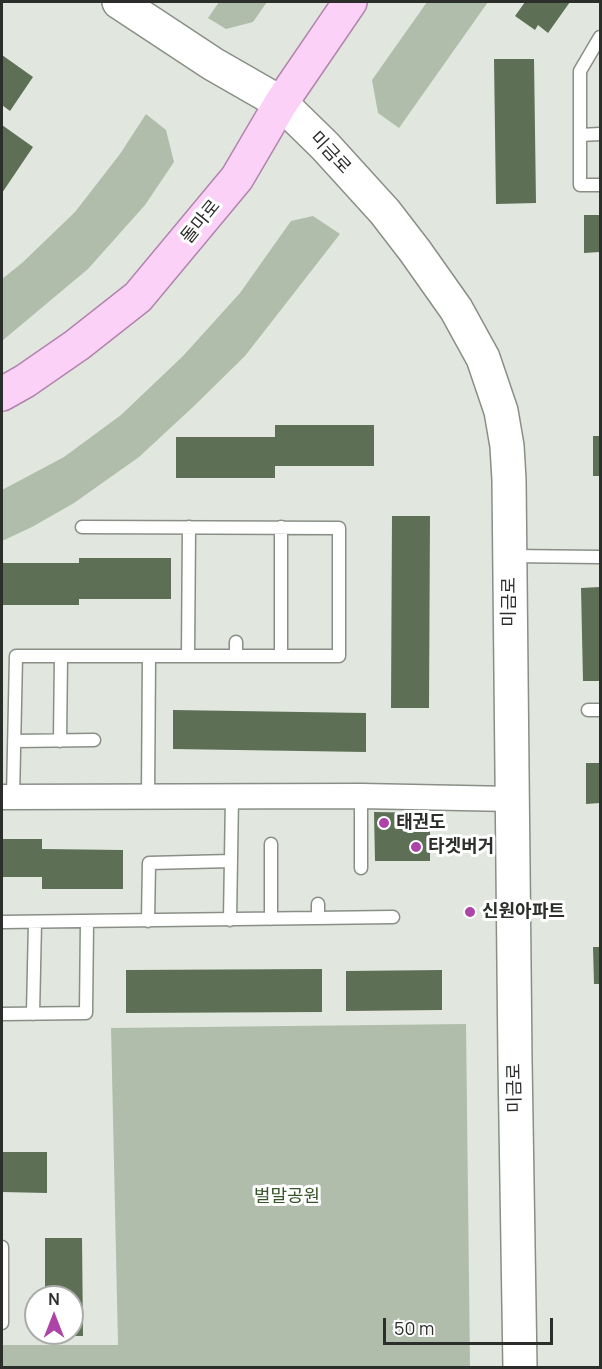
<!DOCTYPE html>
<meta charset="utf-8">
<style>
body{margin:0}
#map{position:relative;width:602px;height:1369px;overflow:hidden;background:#e1e7df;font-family:Manrope,sans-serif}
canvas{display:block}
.frame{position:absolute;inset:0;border:3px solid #2b2e2a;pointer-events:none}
.north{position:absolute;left:24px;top:1285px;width:60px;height:60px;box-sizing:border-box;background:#fff;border:2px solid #aaabaa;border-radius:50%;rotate:0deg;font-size:16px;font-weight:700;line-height:24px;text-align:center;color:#2b2e2a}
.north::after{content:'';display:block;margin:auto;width:21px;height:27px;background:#ad45a8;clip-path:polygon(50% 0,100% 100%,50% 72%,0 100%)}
.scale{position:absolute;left:383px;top:1318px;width:170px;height:27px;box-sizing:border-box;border:3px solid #2b2e2a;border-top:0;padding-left:8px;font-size:18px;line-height:21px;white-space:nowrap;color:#2b2e2a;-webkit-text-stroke:4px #fff;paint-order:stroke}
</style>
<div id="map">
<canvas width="602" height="1369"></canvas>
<div class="frame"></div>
<div class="north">N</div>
<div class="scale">50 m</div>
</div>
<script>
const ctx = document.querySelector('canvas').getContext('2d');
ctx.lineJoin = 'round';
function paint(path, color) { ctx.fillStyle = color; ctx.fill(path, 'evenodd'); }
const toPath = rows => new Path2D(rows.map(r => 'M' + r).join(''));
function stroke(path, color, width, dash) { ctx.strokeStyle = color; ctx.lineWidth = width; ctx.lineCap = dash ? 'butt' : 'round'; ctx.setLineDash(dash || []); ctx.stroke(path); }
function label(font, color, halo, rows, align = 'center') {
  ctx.font = font + ' Manrope,"Noto Sans KR",sans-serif'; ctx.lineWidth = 6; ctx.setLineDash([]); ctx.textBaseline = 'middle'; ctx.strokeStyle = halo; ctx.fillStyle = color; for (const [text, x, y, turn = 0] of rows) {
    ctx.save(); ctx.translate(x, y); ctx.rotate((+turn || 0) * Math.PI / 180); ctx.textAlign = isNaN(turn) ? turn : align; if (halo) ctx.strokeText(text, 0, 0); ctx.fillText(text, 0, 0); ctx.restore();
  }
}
paint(toPath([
 [219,2,267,2,253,22,226,29,208,18],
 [427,2,488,2,399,128,378,113,372,80],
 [146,114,166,130,174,162,145,205,88,269,2,341,2,279,22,263,75,212,120,154],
 [313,216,340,234,245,356,193,407,139,457,74,503,32,527,2,541,2,490,64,457,121,415,183,356,240,293,291,221],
 [466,1024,470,1367,2,1367,2,1345,118,1345,111,1028]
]), '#b0bdab');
paint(toPath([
 [525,2,570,2,548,33,538,25,535,30,515,16],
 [2,55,33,77,10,111,2,105],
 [494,59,534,59,536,203,496,204],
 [2,125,33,147,2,193],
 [584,215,600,215,600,252,584,253],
 [275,425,374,425,374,466,275,466,275,478,176,478,176,437,275,437],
 [593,436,600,436,600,476,593,476],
 [392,516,430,516,429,708,391,708],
 [79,558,171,558,171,599,79,599,79,605,2,605,2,563,79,563],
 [600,587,600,681,583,681,581,588],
 [173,710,366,713,366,752,173,749],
 [586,763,600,763,600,803,586,804],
 [374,812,430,813,430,861,375,861],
 [2,839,42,839,42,849,123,850,123,889,42,889,42,877,2,877],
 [593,947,600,947,600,984,594,984],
 [322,969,322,1012,126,1013,126,970],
 [442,970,442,1010,346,1011,346,971],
 [2,1152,47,1152,47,1193,2,1192],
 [45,1238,82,1238,83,1336,45,1336,45,1333,72,1333,72,1297,45,1297]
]), '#5d6f55');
const service = toPath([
 [600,37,580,71,580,185,600,185],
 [580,135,600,134],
 [281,527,281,656],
 [511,556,600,557],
 [236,642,236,656],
 [188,656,189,527],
 [588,710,600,710],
 [14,741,94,740],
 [60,741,61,656],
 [148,796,149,656],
 [361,796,361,868],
 [13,797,16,656,339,656,339,528,82,527],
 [271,844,271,919],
 [318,904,318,918],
 [230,920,232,796],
 [148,921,149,863,231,861],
 [2,922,393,917],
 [2,1014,86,1013,87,922],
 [33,1014,35,922],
 [2,1247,2,1323]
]);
const minor = toPath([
 [2,797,361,796,512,799]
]);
const secondary = toPath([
 [119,2,213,64,281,103,325,146,385,212,415,251,456,309,483,358,501,411,507,446,509,480,515,1061,520,1368]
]);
const primary = toPath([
 [2,394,25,381,77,345,138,297,237,178,281,103,350,2]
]);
stroke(service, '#898e87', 15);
stroke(minor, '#898e87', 27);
stroke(secondary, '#898e87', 36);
stroke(primary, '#b284ad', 36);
stroke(service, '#fff', 12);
stroke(minor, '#fff', 24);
stroke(secondary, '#fff', 33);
stroke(primary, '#fcd1f8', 33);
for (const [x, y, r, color] of [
 [384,823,6,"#ad45a8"],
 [416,847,6,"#ad45a8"],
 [470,912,6,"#ad45a8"]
]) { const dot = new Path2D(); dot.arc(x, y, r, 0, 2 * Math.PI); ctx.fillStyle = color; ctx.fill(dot); stroke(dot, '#fff', 2); }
label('18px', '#2b2e2a', '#fff', [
 ["미금로",330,153,47],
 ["돌마로",201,222,-51],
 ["미금로",510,602,-90],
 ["미금로",515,1088,-91]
]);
label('bold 18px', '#2b2e2a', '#fff', [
 ["태권도",396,823],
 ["타겟버거",428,847],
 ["신원아파트",482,912]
], 'left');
label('18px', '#365329', '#fff', [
 ["벌말공원",287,1197]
]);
</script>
